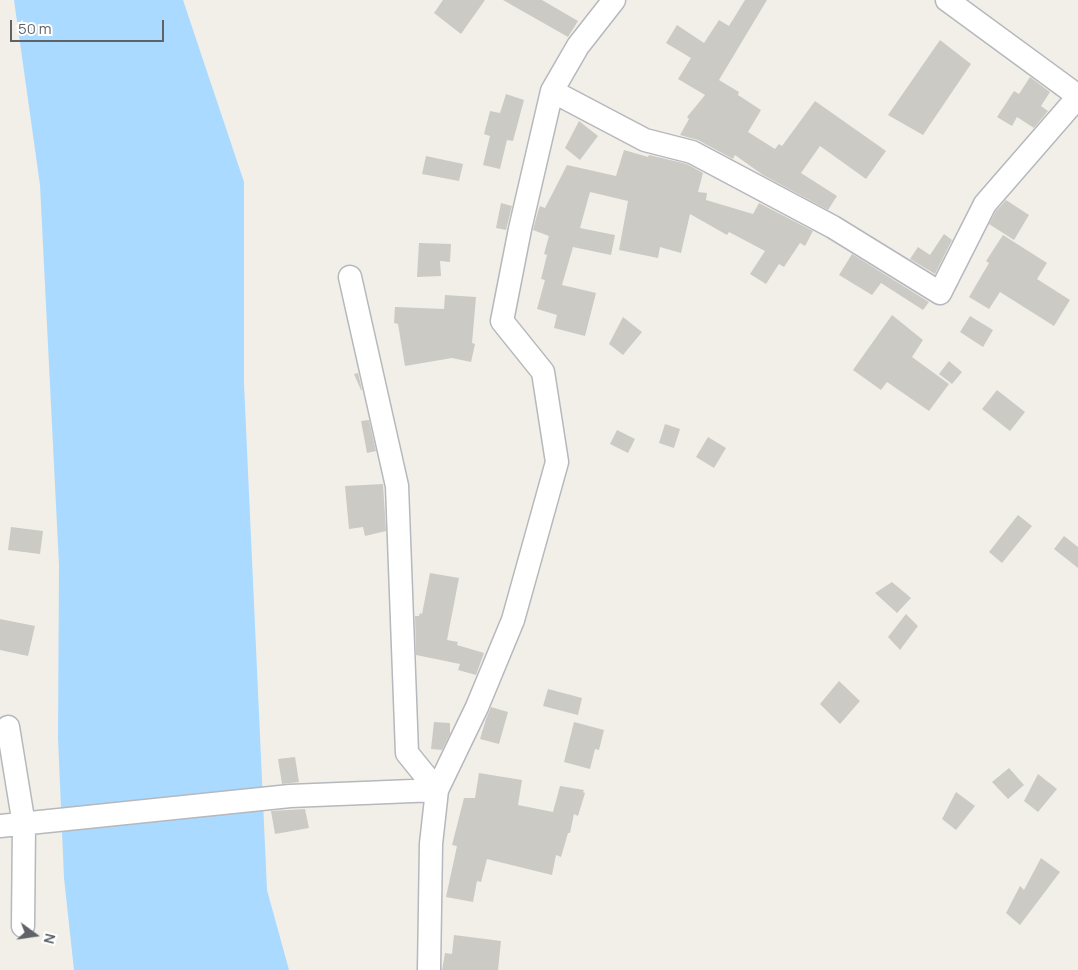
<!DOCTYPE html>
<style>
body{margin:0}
#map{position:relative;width:1078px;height:970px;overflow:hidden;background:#f1efe8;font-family:Manrope,sans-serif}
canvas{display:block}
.north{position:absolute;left:10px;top:910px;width:50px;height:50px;-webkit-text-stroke:4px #fff;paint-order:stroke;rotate:104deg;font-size:14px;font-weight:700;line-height:20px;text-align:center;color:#5f6368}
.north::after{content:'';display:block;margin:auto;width:18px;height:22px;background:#5f6368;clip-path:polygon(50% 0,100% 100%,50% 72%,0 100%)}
.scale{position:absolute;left:10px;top:20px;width:154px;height:22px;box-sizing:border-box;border:2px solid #5f6368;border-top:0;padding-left:6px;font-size:15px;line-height:18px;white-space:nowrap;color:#5f6368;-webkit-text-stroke:4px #fff;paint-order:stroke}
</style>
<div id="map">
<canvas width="1078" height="970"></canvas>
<div class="north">N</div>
<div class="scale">50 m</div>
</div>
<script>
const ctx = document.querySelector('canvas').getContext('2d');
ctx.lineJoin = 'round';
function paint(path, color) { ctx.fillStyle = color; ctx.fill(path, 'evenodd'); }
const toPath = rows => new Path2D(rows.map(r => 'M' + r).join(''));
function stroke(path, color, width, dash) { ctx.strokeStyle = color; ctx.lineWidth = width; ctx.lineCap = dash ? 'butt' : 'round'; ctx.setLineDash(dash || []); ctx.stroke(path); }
paint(toPath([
 [14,0,183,0,244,182,244,384,267,890,289,970,74,970,64,878,58,738,59,565,40,185]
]), '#aadaff');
paint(toPath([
 [443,0,485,0,461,34,434,13],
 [503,0,542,0,578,21,568,37],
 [745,0,767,0,719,80,739,92,738,95,761,110,748,132,775,149,779,144,782,146,815,101,886,151,866,179,820,146,801,173,837,196,828,210,763,175,735,155,733,159,698,140,680,135,689,119,687,117,705,95,678,79,691,58,666,43,677,25,704,43,719,20,729,26],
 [940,40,971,64,923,135,888,115],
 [1030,77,1050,92,1041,106,1048,111,1034,128,1017,117,1012,126,997,117,1014,91,1019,94],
 [506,94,524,100,513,141,507,140,500,169,483,165,490,136,484,134,490,111,500,113],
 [579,121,598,136,580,160,565,148],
 [624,150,648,157,649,155,687,164,703,173,698,192,707,193,706,200,753,214,759,203,813,231,805,246,800,243,784,267,779,264,766,284,750,274,765,251,729,232,727,235,690,214,681,253,660,247,658,258,619,250,628,201,590,192,580,228,615,235,611,255,573,247,562,285,596,293,585,336,554,328,557,315,537,309,545,280,541,279,547,255,544,254,549,236,533,230,538,211,540,206,545,208,567,165,616,176],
 [426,156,463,164,459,181,422,174],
 [1006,200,1029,215,1014,240,989,224,996,211],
 [501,203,512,206,506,230,496,228],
 [944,234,952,240,935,274,910,259,918,247,930,255],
 [1003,235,1047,263,1037,279,1070,300,1054,326,1000,292,989,309,969,297,989,263,986,261],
 [419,243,451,244,450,262,440,261,441,276,417,277],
 [852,254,929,302,923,310,881,283,872,295,839,275],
 [445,295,476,297,472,343,475,344,471,362,452,358,405,366,398,324,394,323,395,307,444,309],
 [892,315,923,340,912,357,949,384,929,411,887,382,881,390,853,370],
 [970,316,993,330,983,347,960,332],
 [623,317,642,332,623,355,609,344],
 [949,361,962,372,952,384,939,374],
 [358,373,362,390,361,390,354,374],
 [997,390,1025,412,1010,431,982,409],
 [369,420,376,451,367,453,361,421],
 [665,424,680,429,674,448,659,443],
 [617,430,635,439,628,453,610,444],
 [708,437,726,448,714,468,696,457],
 [383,484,386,531,365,536,363,527,349,529,345,486],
 [1018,515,1032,526,1002,563,989,552],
 [11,527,43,531,40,554,8,550],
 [1064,536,1078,547,1078,568,1054,549],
 [430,573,459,578,447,640,458,642,457,645,484,653,476,675,458,670,460,664,416,655,415,616,419,616,420,613,422,614],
 [892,582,911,598,897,613,875,593],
 [906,614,918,626,900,650,888,637],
 [0,619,35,626,28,656,0,650],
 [839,681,860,701,840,724,820,704],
 [548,689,582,698,578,715,543,706],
 [491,707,508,712,499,744,480,739,486,719],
 [434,722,450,723,450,734,442,750,431,749],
 [574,722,604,730,599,750,595,749,590,769,564,762],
 [295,757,299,782,282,784,278,759],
 [1009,768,1024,785,1008,799,992,782],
 [479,773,522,780,518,805,553,812,560,786,584,790,583,792,585,793,578,816,574,814,570,833,568,833,561,857,556,855,552,875,487,859,481,882,477,881,473,902,446,897,457,846,452,845,464,798,475,798],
 [1038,774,1057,789,1038,812,1024,801],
 [956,792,975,806,956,830,942,819],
 [305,809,309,828,275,834,271,811],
 [1041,858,1060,872,1020,925,1006,913,1020,886,1024,890],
 [454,935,501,941,498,970,442,970,445,953,452,954]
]), '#cccac5');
const minor = toPath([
 [947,0,1078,96],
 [552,91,645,140,692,152,833,227,940,293,985,204,1078,97],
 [350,277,397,486,407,753,437,790],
 [8,727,24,825,23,926],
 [0,826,290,796,437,790],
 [429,970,431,844,437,790,477,707,513,620,557,462,543,372,502,321,520,229,552,91,578,46,614,0]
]);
stroke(minor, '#b5b8bc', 25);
stroke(minor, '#fff', 22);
</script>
